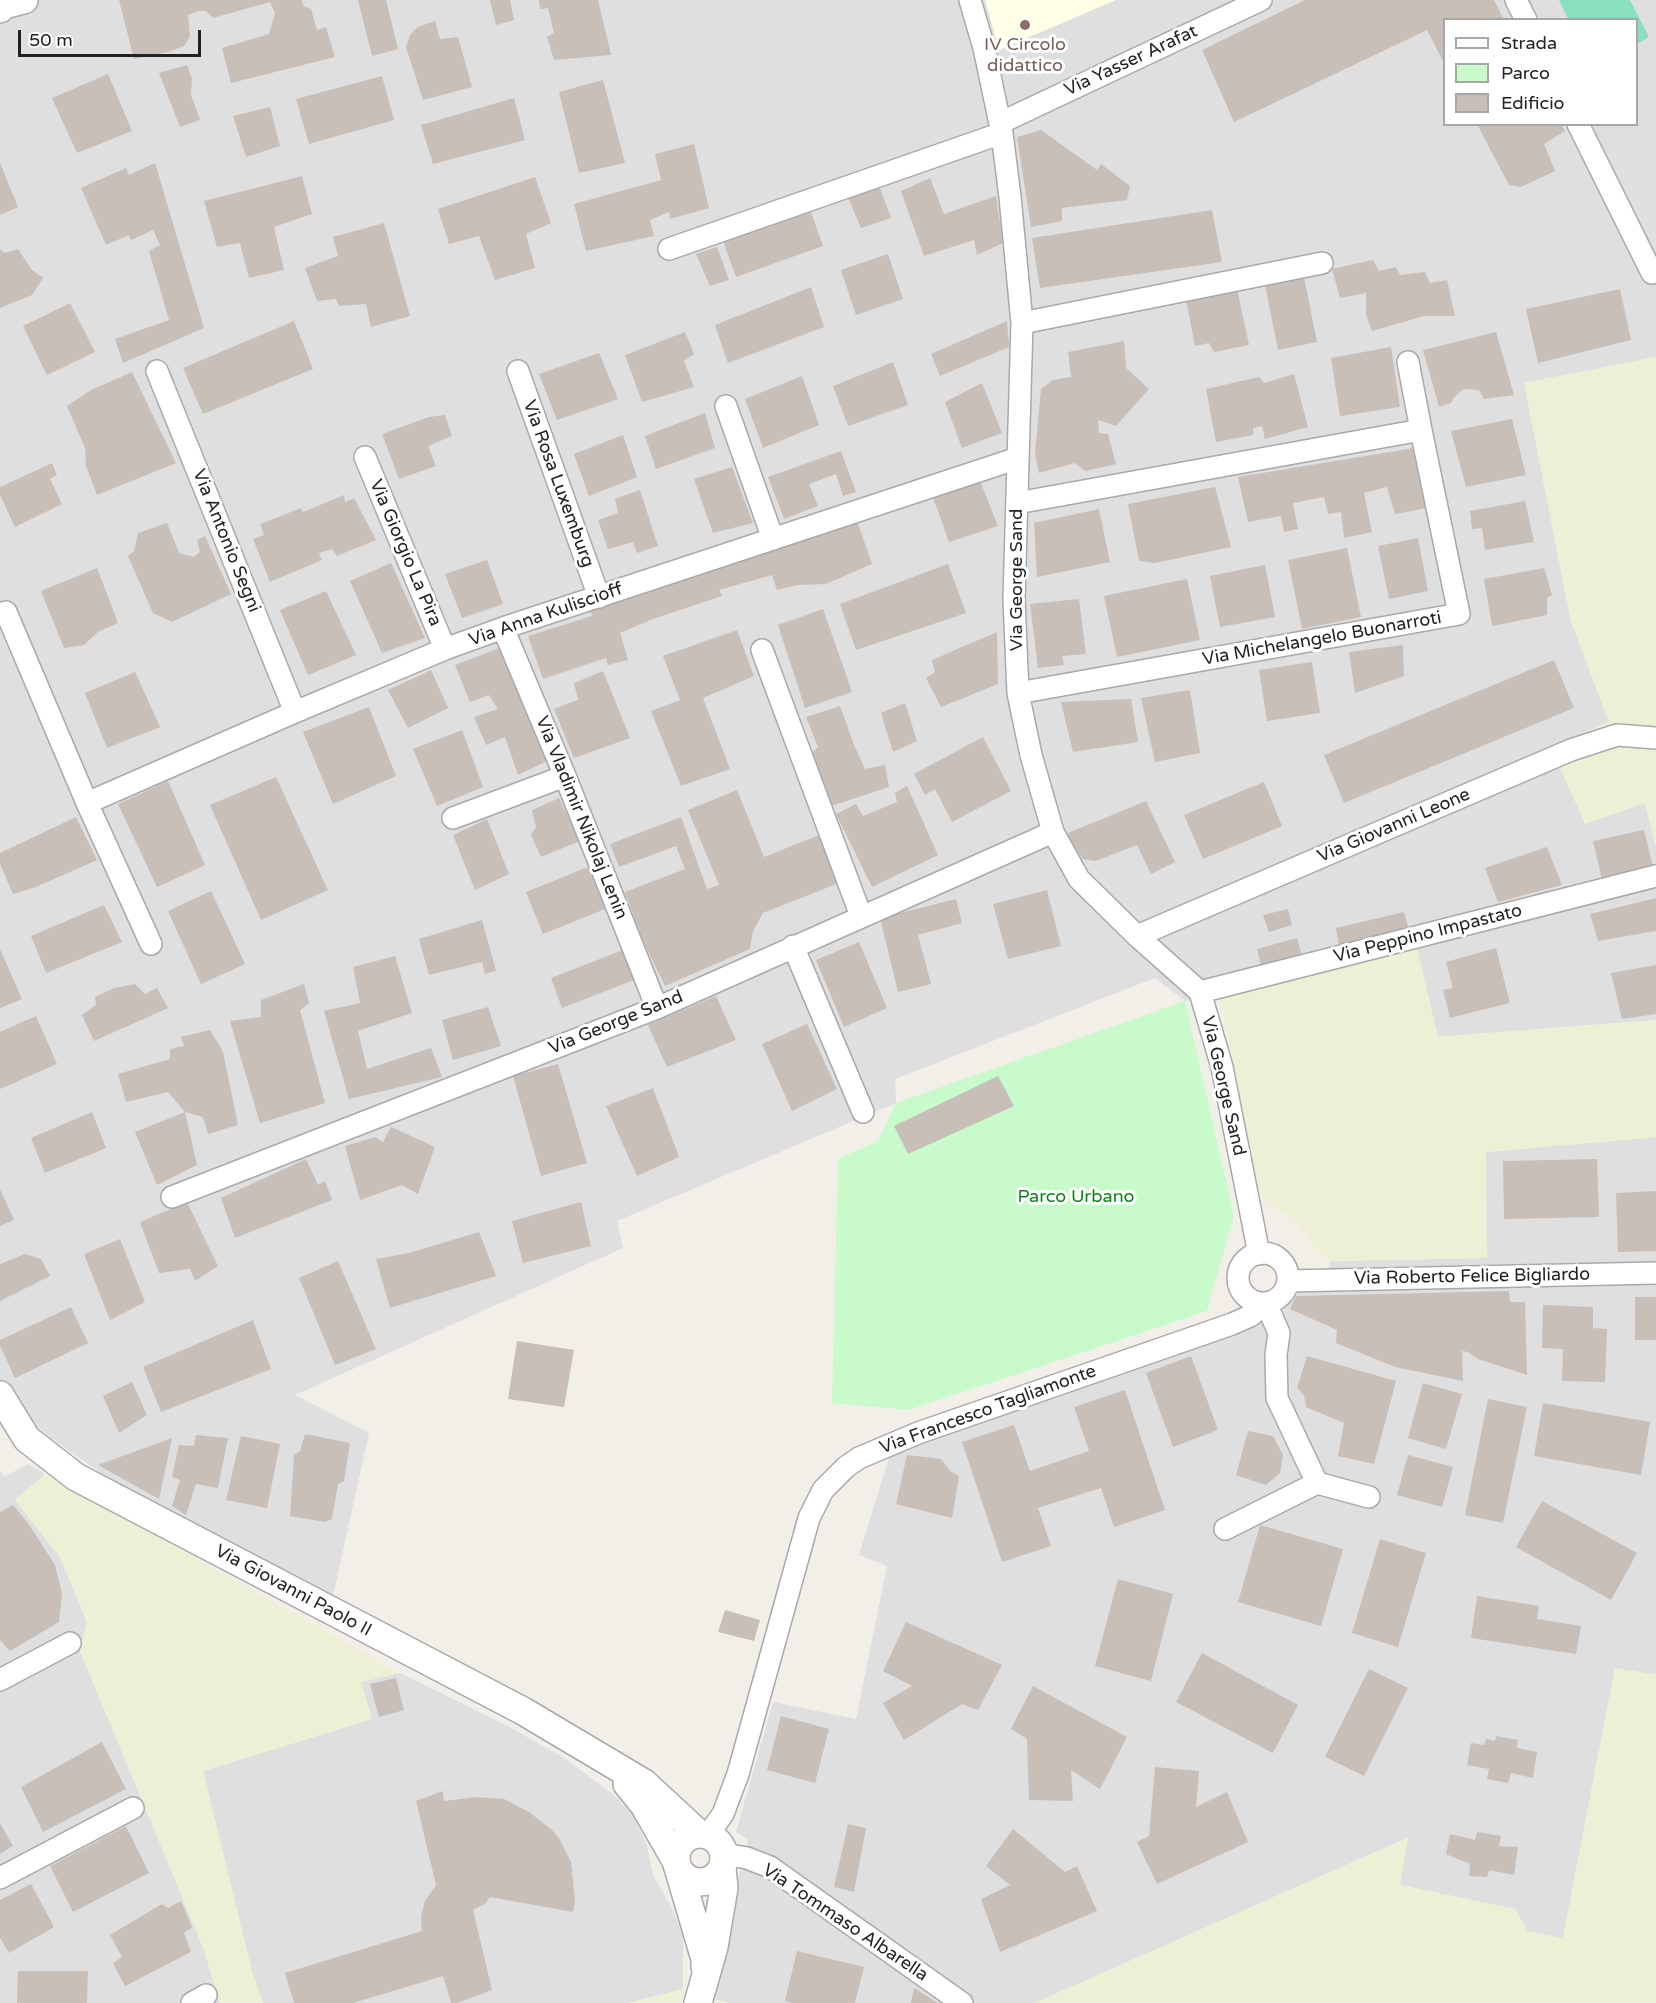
<!DOCTYPE html>
<style>
body{margin:0}
#map{position:relative;width:1656px;height:2003px;overflow:hidden;background:#f2efe9;font-family:"Varela Round",sans-serif}
canvas{display:block}
.legend{position:absolute;left:1443px;top:18px;width:195px;height:108px;box-sizing:border-box;background:#fff;border:2px solid #a7a7a7;margin:0;padding:8px 10px;list-style:none;font-size:18px;color:#222}
.legend li{display:flex;align-items:center;gap:12px;height:30px}
.legend b{width:30px;border:2px solid #a7a7a7}
.scale{position:absolute;left:18px;top:30px;width:183px;height:27px;box-sizing:border-box;border:3px solid #222;border-top:0;padding-left:8px;font-size:18px;line-height:21px;white-space:nowrap;color:#222;-webkit-text-stroke:4px #fff;paint-order:stroke}
</style>
<div id="map">
<canvas width="1656" height="2003"></canvas>
<ul class="legend">
<li><b style="height:8px;background:#fff"></b>Strada</li>
<li><b style="height:16px;background:#c8facc"></b>Parco</li>
<li><b style="height:16px;background:#c7bfb8"></b>Edificio</li>
</ul>
<div class="scale">50 m</div>
</div>
<script>
const ctx = document.querySelector('canvas').getContext('2d');
ctx.lineJoin = 'round';
function paint(path, color) { ctx.fillStyle = color; ctx.fill(path, 'evenodd'); }
const toPath = rows => new Path2D(rows.map(r => 'M' + r).join(''));
function stroke(path, color, width, dash) { ctx.strokeStyle = color; ctx.lineWidth = width; ctx.lineCap = dash ? 'butt' : 'round'; ctx.setLineDash(dash || []); ctx.stroke(path); }
function label(font, color, halo, rows, align = 'center') {
  ctx.font = font + ' "Varela Round",sans-serif'; ctx.lineWidth = 6; ctx.setLineDash([]); ctx.textBaseline = 'middle'; ctx.strokeStyle = halo; ctx.fillStyle = color; for (const [text, x, y, turn = 0] of rows) {
    ctx.save(); ctx.translate(x, y); ctx.rotate((+turn || 0) * Math.PI / 180); ctx.textAlign = isNaN(turn) ? turn : align; if (halo) ctx.strokeText(text, 0, 0); ctx.fillText(text, 0, 0); ctx.restore();
  }
}
paint(toPath([
 [22,0,1656,0,1656,357,1524,383,1571,621,1609,722,1551,747,1645,803,1656,847,1656,1020,1437,1037,1416,947,1220,998,1185,1001,1155,978,895,1079,896,1103,617,1221,623,1248,295,1395,369,1433,333,1596,301,1578,121,1487,45,1434,9,1396,0,1380,0,19,2,16,32,15],
 [1444,20,1636,20,1636,124,1444,124],
 [1656,1137,1656,1675,1615,1668,1563,1938,1528,1932,1515,1909,1400,1885,1407,1838,1035,2003,729,2003,709,1997,748,1840,736,1832,773,1702,856,1719,887,1566,859,1555,891,1451,1281,1316,1293,1290,1326,1289,1330,1261,1486,1258,1486,1152],
 [28,1464,45,1474,15,1500,60,1557,87,1622,80,1651,203,1947,220,2003,0,2003,0,1470,4,1477],
 [400,1673,504,1724,566,1759,614,1795,633,1814,647,1846,653,1875,671,1907,683,1936,683,1989,628,2003,263,2003,252,1972,203,1771,372,1719,360,1682]
]), '#e0dfdf');
paint(toPath([
 [985,0,1116,0,999,50]
]), '#ffffe5');
paint(toPath([
 [1656,357,1656,847,1645,803,1585,824,1551,747,1609,722,1571,621,1524,383],
 [1417,947,1438,1037,1656,1020,1656,1137,1486,1152,1487,1258,1330,1261,1317,1250,1292,1218,1274,1208,1263,1197,1256,1180,1220,998],
 [45,1474,400,1673,361,1682,372,1719,203,1771,252,1972,263,2003,220,2003,203,1947,80,1651,87,1622,60,1557,15,1500],
 [1615,1668,1656,1675,1656,2003,1035,2003,1408,1838,1400,1885,1515,1909,1528,1932,1563,1938],
 [683,1989,680,2003,628,2003]
]), '#eef0d5');
paint(toPath([
 [1185,1001,1234,1216,1207,1311,908,1410,832,1403,838,1159,878,1141,896,1103]
]), '#c8facc');
paint(toPath([
 [1559,0,1630,0,1649,37,1637,44,1636,20,1568,19]
]), '#88e0be');
paint(toPath([
 [119,0,302,0,303,6,311,9,317,30,326,27,335,57,231,83,222,48,269,34,275,13,270,2,213,18,206,11,198,11,188,15,190,37,184,46,168,52,134,59],
 [358,0,386,0,398,49,372,56],
 [490,0,510,0,514,20,496,25],
 [539,0,598,0,611,55,554,60,547,37,554,33,548,8,540,9],
 [1305,0,1494,0,1504,20,1444,20,1444,63,1427,30,1234,122,1202,50],
 [435,21,440,39,458,37,472,87,423,100,406,47,410,35,418,27],
 [187,65,192,79,191,95,200,120,180,127,159,73],
 [108,74,132,131,77,153,52,98],
 [382,76,394,120,309,144,296,99],
 [603,80,625,163,579,173,559,92],
 [514,98,525,140,433,164,421,125],
 [270,107,280,146,246,157,233,116],
 [1477,124,1561,124,1565,131,1544,144,1555,171,1521,187,1509,185],
 [1041,130,1097,170,1101,164,1130,186,1127,200,1062,208,1062,221,1031,227,1017,137],
 [694,144,709,208,670,219,669,212,650,220,654,236,586,251,574,204,661,180,655,154],
 [0,163,18,207,0,215],
 [155,163,204,328,123,363,115,339,169,320,149,251,160,245,153,230,131,240,129,235,106,245,81,188,126,168,129,175],
 [302,176,312,214,274,227,284,270,249,278,240,243,217,247,204,201],
 [535,177,551,223,526,234,535,268,495,280,479,236,449,244,438,209],
 [930,178,944,214,996,196,1003,243,977,255,974,240,924,256,901,191],
 [880,188,891,218,861,228,848,197],
 [807,201,823,246,736,277,721,235],
 [1212,210,1222,262,1040,288,1032,238],
 [384,223,410,316,371,327,366,304,339,306,336,299,317,301,305,268,338,256,333,237],
 [717,247,729,280,710,286,696,254],
 [0,249,5,253,18,249,32,270,43,278,32,295,0,308],
 [888,254,903,299,856,315,841,270],
 [1373,260,1379,271,1396,267,1400,275,1425,272,1430,283,1447,280,1455,316,1424,316,1372,331,1366,315,1366,293,1340,298,1332,269],
 [1303,272,1317,342,1278,350,1264,280],
 [811,287,824,327,728,363,715,325],
 [1237,289,1249,345,1214,352,1209,343,1195,346,1186,300],
 [1620,289,1631,340,1538,363,1526,309],
 [70,303,95,352,47,375,23,326],
 [294,321,313,369,203,414,183,368],
 [1007,321,1009,347,940,376,931,354],
 [685,332,694,354,684,361,694,387,642,402,625,355],
 [1496,332,1514,395,1484,399,1479,390,1464,389,1454,397,1451,403,1439,407,1423,350],
 [1124,341,1126,368,1149,389,1116,426,1098,420,1099,433,1108,434,1116,464,1085,471,1075,463,1039,473,1035,453,1041,389,1053,380,1071,377,1068,352],
 [1391,347,1400,407,1340,416,1331,358],
 [599,353,618,399,557,420,539,374],
 [893,362,908,405,848,426,833,386],
 [132,372,176,463,97,495,86,466,85,448,67,406,91,390],
 [1294,374,1308,427,1265,439,1262,426,1253,428,1253,435,1216,442,1206,389,1259,377,1264,383],
 [802,376,819,425,763,448,745,399],
 [982,383,1002,433,962,448,945,402],
 [705,413,715,448,656,469,645,436],
 [445,415,452,436,428,446,436,466,399,479,382,434,429,417],
 [1512,419,1526,475,1466,487,1451,431],
 [623,435,637,477,589,496,574,454],
 [1414,448,1427,508,1395,514,1387,487,1364,493,1372,532,1344,538,1341,512,1328,514,1324,497,1293,503,1298,529,1284,532,1281,516,1248,522,1238,477],
 [841,451,856,492,843,496,836,474,809,484,818,506,784,519,768,477],
 [52,463,57,475,50,479,62,504,15,527,0,495,0,487],
 [732,467,753,523,713,533,694,479],
 [978,476,998,526,949,542,931,492],
 [1215,487,1231,547,1155,563,1139,561,1128,504],
 [640,490,658,546,637,553,633,542,608,549,598,520,618,513,615,499],
 [344,495,345,502,354,498,376,540,337,556,332,549,319,553,322,560,270,582,253,539,264,535,260,524,301,508,303,512],
 [1525,501,1534,542,1485,550,1482,528,1472,529,1470,511],
 [1099,509,1110,562,1037,577,1034,523],
 [856,518,872,564,826,584,798,585,777,590,772,575,719,590,722,596,653,619,620,633,628,660,608,665,606,658,543,679,528,636,592,616,589,607],
 [167,523,179,553,194,557,200,552,197,540,205,536,231,594,172,622,153,613,128,556,134,551,138,533],
 [1418,538,1428,591,1389,599,1378,546],
 [1347,548,1361,617,1302,629,1288,560],
 [487,560,503,604,462,618,445,574],
 [391,563,425,638,382,653,350,581],
 [948,564,966,613,856,650,840,604],
 [1265,565,1275,617,1220,627,1210,576],
 [97,568,118,623,98,632,84,645,64,648,41,591],
 [1544,568,1552,595,1547,598,1547,615,1492,626,1484,579],
 [1187,579,1200,640,1117,657,1104,596],
 [326,591,356,655,308,675,280,610],
 [1079,599,1086,654,1062,656,1064,665,1038,668,1030,604],
 [823,609,852,692,805,708,778,625],
 [737,630,754,676,703,698,730,769,681,786,651,711,680,700,663,656],
 [997,632,998,684,941,707,926,678,935,672,932,660],
 [1403,645,1404,676,1355,693,1349,652],
 [502,647,547,761,518,775,505,737,486,745,474,717,498,709,489,695,470,702,455,665],
 [1554,660,1574,708,1344,803,1324,755],
 [1312,662,1320,713,1267,721,1259,670],
 [431,670,448,708,408,728,388,690],
 [603,671,630,738,574,758,554,709,578,700,574,683],
 [135,672,160,727,107,748,85,693],
 [1190,690,1200,753,1155,762,1141,698],
 [1131,699,1138,742,1073,752,1061,702],
 [905,703,917,741,893,752,881,713],
 [840,706,854,745,865,769,885,765,889,787,831,806,813,752,818,747,806,717],
 [369,707,396,776,333,804,303,732],
 [462,730,483,787,437,806,413,749],
 [983,737,1011,791,952,822,935,789,925,795,914,774],
 [276,777,328,890,261,920,210,805],
 [168,781,205,865,157,887,118,804],
 [1264,782,1282,826,1203,859,1184,815],
 [907,786,938,855,872,887,836,814,856,804,863,816,897,802,895,793],
 [737,790,764,857,819,835,839,883,763,913,753,931,750,949,665,986,644,943,625,892,685,869,676,846,619,867,610,844,681,817,707,889,719,885,688,810],
 [559,798,580,841,541,857,531,835,536,827,532,810],
 [1146,801,1175,862,1151,874,1137,845,1096,861,1083,859,1072,844,1068,833],
 [76,817,97,860,36,887,13,894,0,864,0,853],
 [487,819,509,874,475,890,453,835],
 [1644,830,1653,867,1602,880,1593,841],
 [1547,847,1562,885,1498,902,1485,868],
 [588,867,605,909,543,934,526,892],
 [1047,890,1061,946,1008,959,993,904],
 [211,891,245,964,201,984,168,911],
 [1656,898,1656,931,1598,941,1590,914],
 [956,899,962,923,918,935,931,984,898,992,880,918],
 [104,905,122,942,46,973,31,936],
 [1288,909,1292,925,1269,932,1263,915],
 [1404,912,1410,933,1340,951,1336,928],
 [482,920,496,971,485,974,482,962,429,975,419,939],
 [1297,938,1303,960,1262,970,1257,949],
 [859,942,887,1008,844,1027,816,960],
 [1496,948,1510,1003,1450,1018,1443,990,1453,988,1446,962],
 [0,949,22,999,0,1008],
 [623,950,634,980,562,1008,551,978],
 [395,956,412,1013,358,1031,367,1069,431,1048,442,1077,349,1099,324,1011,360,1003,353,967],
 [1656,965,1656,1014,1622,1019,1611,973],
 [135,984,145,994,157,988,168,1008,94,1041,82,1015,96,1005,95,997,114,988],
 [304,984,309,1003,300,1010,325,1103,260,1123,230,1021,261,1017,261,1000],
 [716,996,736,1040,667,1067,648,1025],
 [488,1007,501,1046,453,1060,442,1020],
 [36,1016,57,1064,0,1089,0,1032],
 [807,1024,837,1089,792,1111,762,1044],
 [210,1030,223,1052,238,1125,208,1134,203,1117,185,1112,197,1165,157,1185,135,1132,185,1112,168,1092,126,1102,118,1074,170,1059,170,1049,184,1046,181,1037],
 [558,1064,587,1163,541,1176,513,1076],
 [998,1076,1014,1106,908,1154,894,1126],
 [653,1088,679,1157,637,1176,606,1106],
 [92,1112,106,1148,45,1173,31,1138],
 [391,1127,435,1147,418,1194,402,1185,360,1200,345,1146,375,1137,383,1142],
 [306,1159,318,1185,325,1181,332,1200,235,1238,221,1198],
 [1597,1159,1599,1217,1504,1219,1503,1161],
 [0,1189,14,1220,0,1226],
 [1656,1191,1656,1251,1618,1252,1616,1193],
 [187,1202,218,1266,195,1281,190,1269,159,1273,140,1222],
 [581,1202,591,1246,523,1263,512,1221],
 [479,1232,496,1276,390,1308,376,1259,409,1253],
 [120,1239,145,1302,110,1320,84,1254],
 [25,1254,41,1259,50,1276,0,1301,0,1264],
 [338,1261,376,1349,335,1365,299,1278],
 [1509,1291,1510,1302,1525,1302,1527,1375,1478,1359,1468,1352,1462,1351,1463,1381,1395,1367,1336,1343,1337,1330,1290,1309,1296,1296],
 [1635,1297,1656,1297,1656,1340,1635,1340],
 [1543,1305,1593,1307,1593,1328,1607,1329,1605,1382,1562,1381,1563,1349,1542,1348],
 [71,1307,88,1343,15,1378,0,1346,0,1340],
 [253,1320,271,1369,161,1412,143,1367],
 [517,1341,574,1350,564,1407,508,1399],
 [1191,1356,1218,1430,1173,1447,1146,1373],
 [1307,1356,1396,1381,1374,1464,1338,1456,1344,1423,1306,1407,1304,1395,1297,1388],
 [132,1382,147,1415,119,1433,103,1396],
 [1423,1383,1462,1394,1446,1449,1408,1438],
 [1125,1390,1165,1510,1114,1527,1101,1488,1038,1508,1051,1546,1002,1562,962,1442,1014,1425,1030,1471,1089,1451,1074,1407],
 [1488,1399,1527,1407,1503,1523,1465,1515],
 [1543,1403,1650,1422,1641,1475,1534,1456],
 [1248,1431,1273,1436,1283,1455,1280,1473,1266,1485,1236,1475],
 [305,1434,350,1443,344,1481,338,1484,332,1519,325,1522,290,1516,294,1455,300,1451],
 [196,1435,228,1438,218,1488,196,1484,186,1515,172,1506,180,1480,172,1477,179,1445,194,1446],
 [241,1436,280,1444,267,1508,226,1500],
 [172,1438,159,1499,98,1465],
 [907,1455,941,1459,950,1471,959,1476,952,1518,896,1504],
 [1408,1455,1453,1467,1442,1507,1397,1495],
 [1542,1501,1637,1553,1611,1600,1516,1547],
 [13,1505,28,1523,55,1565,62,1593,59,1622,10,1651,0,1640,0,1512],
 [1260,1525,1343,1549,1321,1626,1238,1602],
 [1380,1539,1426,1553,1398,1647,1352,1633],
 [1118,1579,1173,1594,1151,1681,1095,1666],
 [1477,1596,1539,1606,1537,1619,1581,1626,1576,1654,1471,1638],
 [725,1610,760,1620,754,1641,718,1632],
 [906,1622,1002,1665,978,1710,962,1704,904,1740,883,1703,912,1686,883,1671],
 [1202,1653,1298,1705,1273,1753,1176,1702],
 [1369,1669,1408,1688,1364,1776,1325,1757],
 [396,1678,404,1710,379,1717,370,1684],
 [1033,1686,1127,1737,1100,1789,1071,1770,1073,1801,1029,1800,1027,1739,1011,1729],
 [781,1716,829,1729,815,1783,767,1770],
 [1496,1736,1518,1740,1517,1748,1537,1752,1533,1778,1511,1773,1508,1783,1487,1779,1489,1769,1467,1765,1471,1743,1484,1745,1486,1739,1495,1741],
 [102,1742,126,1789,43,1832,21,1787],
 [1155,1767,1199,1771,1196,1807,1227,1792,1248,1842,1157,1884,1137,1842,1149,1836],
 [443,1791,444,1801,476,1797,504,1799,529,1812,552,1830,560,1840,571,1862,575,1901,573,1912,490,1897,485,1904,473,1910,492,1990,457,2003,451,2003,443,1976,353,2003,294,2003,285,1973,422,1931,421,1916,425,1901,436,1885,416,1801],
 [0,1823,13,1846,0,1854],
 [848,1824,866,1828,854,1892,834,1887],
 [126,1826,149,1873,73,1912,50,1866],
 [1013,1829,1065,1872,1077,1866,1097,1911,1000,1952,981,1899,1010,1885,986,1866],
 [1477,1832,1501,1836,1499,1846,1518,1847,1514,1875,1489,1870,1487,1877,1469,1876,1470,1864,1446,1854,1450,1834,1475,1840],
 [31,1884,54,1927,9,1953,0,1938,0,1900],
 [181,1901,192,1927,184,1933,191,1952,125,1986,113,1963,122,1957,110,1935,162,1904,168,1908],
 [797,1951,864,1967,855,2003,792,2003,785,2001],
 [18,1971,88,1971,87,2003,17,2003],
 [914,1988,938,2003,911,2003]
]), '#c7bfb8');
const minor = toPath([
 [970,0,984,48,1002,133,1010,197,1022,323,1014,599,1018,693,1031,755,1053,832,1079,879,1137,936,1200,992,1222,1067,1259,1254],
 [1516,0,1526,20],
 [1000,123,1261,0],
 [1578,124,1652,273,1656,272],
 [669,249,1002,133],
 [1022,323,1322,263],
 [1408,362,1421,430],
 [157,371,295,712],
 [518,371,599,597],
 [726,406,773,539],
 [365,457,445,649],
 [1017,503,1421,430,1459,614,1018,693],
 [0,614,6,612,87,803,295,712,445,649,503,628,1018,458],
 [503,628,565,776,657,1008],
 [762,650,861,916],
 [87,803,151,944],
 [453,818,565,776],
 [1137,936,1571,750,1617,735,1656,738],
 [793,946,863,1112],
 [1200,992,1656,876],
 [172,1197,657,1008,1053,832],
 '1238 1278a25 25 0 1 1 50 0a25 25 0 1 1-50 0Z',
 [1288,1281,1656,1273],
 [1317,1483,1369,1497],
 [1225,1529,1317,1483,1277,1398,1276,1355,1279,1333,1266,1303],
 [0,1680,70,1643],
 [707,1836,723,1814,738,1774,809,1518,823,1490,846,1467,859,1458,918,1433,1232,1324,1250,1316,1266,1303],
 [724,1854,747,1858,770,1867,962,2003],
 [0,1878,133,1808],
 [192,2003,206,1995]
]);
const tertiary = toPath([
 [0,9,4,5,24,0],
 [0,1395,27,1439,76,1477,523,1711,644,1783,699,1834],
 [627,1784,644,1805,676,1861],
 '676 1858a24 24 0 1 1 48 0a24 24 0 1 1-48 0Z',
 [679,1871,705,1959,705,1967],
 [698,2003,714,1947,724,1888,722,1868]
]);
stroke(minor, '#a9a9a9', 24);
stroke(tertiary, '#a9a9a9', 30);
stroke(minor, '#fff', 21);
stroke(tertiary, '#fff', 27);
for (const [x, y, r, color] of [
 [1025,25,6,"#8d6e63"]
]) { const dot = new Path2D(); dot.arc(x, y, r, 0, 2 * Math.PI); ctx.fillStyle = color; ctx.fill(dot); stroke(dot, '#fff', 2); }
label('18px', '#785e54', '#fff', [
 ["IV Circolo",1025,45],
 ["didattico",1025,66]
]);
label('18px', '#222', '#fff', [
 ["Via Yasser Arafat",1131,61,-25],
 ["Via Rosa Luxemburg",558,484,70],
 ["Via Antonio Segni",226,541,68],
 ["Via Giorgio La Pira",405,553,67],
 ["Via George Sand",1017,580,-90],
 ["Via Anna Kuliscioff",546,615,-19],
 ["Via Michelangelo Buonarroti",1322,639,-10],
 ["Via Vladimir Nikolaj Lenin",581,818,68],
 ["Via Giovanni Leone",1394,826,-23],
 ["Via Peppino Impastato",1428,934,-14],
 ["Via George Sand",616,1023,-22],
 ["Via George Sand",1223,1086,77],
 ["Via Roberto Felice Bigliardo",1472,1277,-1],
 ["Via Francesco Tagliamonte",988,1410,-20],
 ["Via Giovanni Paolo II",293,1591,28],
 ["Via Tommaso Albarella",845,1923,34]
]);
label('18px', '#0c8416', '#fff', [
 ["Parco Urbano",1076,1197]
]);
</script>
